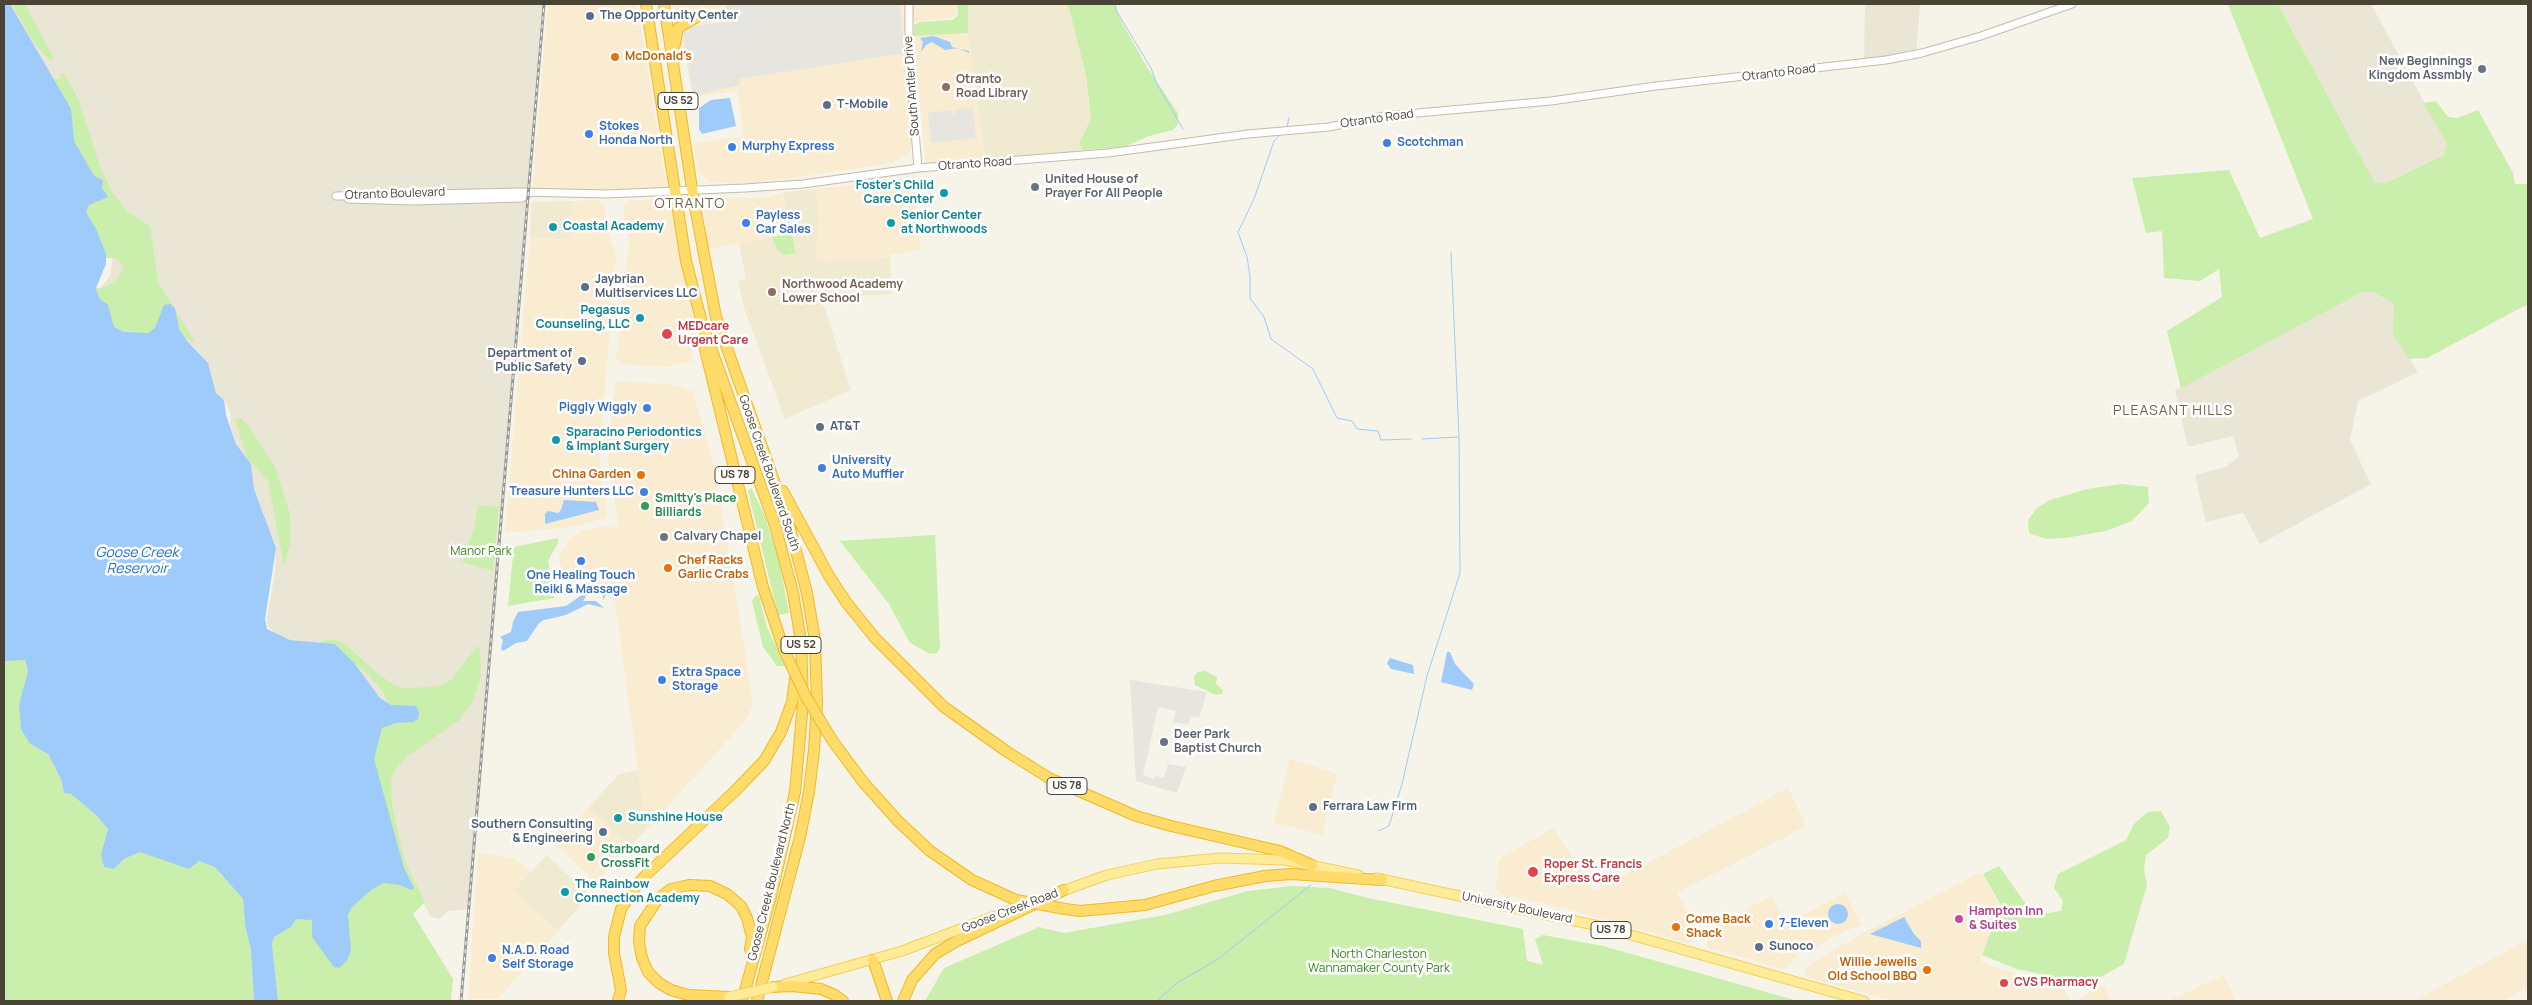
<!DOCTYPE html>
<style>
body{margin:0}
#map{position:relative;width:2532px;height:1005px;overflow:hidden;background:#f6f3e8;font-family:Manrope,sans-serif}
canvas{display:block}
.frame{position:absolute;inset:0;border:5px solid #4a4435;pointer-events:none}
</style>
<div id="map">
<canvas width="2532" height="1005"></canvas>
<div class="frame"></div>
</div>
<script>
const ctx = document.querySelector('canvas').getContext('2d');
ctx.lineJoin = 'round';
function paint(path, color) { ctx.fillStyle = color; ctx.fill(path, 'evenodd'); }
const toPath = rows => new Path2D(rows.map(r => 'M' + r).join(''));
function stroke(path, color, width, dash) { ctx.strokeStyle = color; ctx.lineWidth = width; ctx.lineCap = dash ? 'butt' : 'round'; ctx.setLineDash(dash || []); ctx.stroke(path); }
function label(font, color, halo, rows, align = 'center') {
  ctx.font = font + ' Manrope,sans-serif'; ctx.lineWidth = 5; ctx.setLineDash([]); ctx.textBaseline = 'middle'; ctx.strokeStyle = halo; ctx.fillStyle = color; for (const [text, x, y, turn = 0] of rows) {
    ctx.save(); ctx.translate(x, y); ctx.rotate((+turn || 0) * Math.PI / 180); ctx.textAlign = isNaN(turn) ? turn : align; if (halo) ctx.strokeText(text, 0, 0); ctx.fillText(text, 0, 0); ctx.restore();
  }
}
paint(toPath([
 [10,4,542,4,468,909,448,911,439,919,431,917,404,868,382,792,391,706,380,698,355,664,335,644,290,640,277,635,268,626,267,618,275,572,276,548,254,489,251,464,236,444,230,424,231,414,224,400,216,393,208,363,187,341,179,329,102,293,101,287,110,276,114,249,52,79],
 [1865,4,1920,4,1916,54,1864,63],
 [2278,4,2371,4,2447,144,2444,155,2386,183,2375,183],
 [2363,292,2373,292,2394,304,2394,334,2418,372,2358,401,2350,440,2371,484,2260,544,2243,513,2206,522,2195,475,2226,467,2239,456,2233,436,2188,447,2175,390]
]), '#eae6d5');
paint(toPath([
 [548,4,637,4,667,190,532,193],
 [672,4,955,4,957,13,950,18,905,23,912,146,908,155,891,163,753,184,711,182,698,173,694,144,744,136,737,91,694,97],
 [968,33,986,164,926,168,914,36],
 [906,179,917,180,919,244,923,249,890,255,890,258,818,262,816,252,819,223,816,189],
 [784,192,789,234,708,249,703,202,713,197,765,198],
 [667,199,670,201,673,208,693,316,689,338,693,361,664,367,620,364,616,359,629,242,623,206,627,201],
 [599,200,604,206,611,245,615,250,616,259,599,456,607,515,605,518,573,527,505,533,530,238,569,239,573,201],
 [618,381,675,385,693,392,711,455,732,569,753,705,746,720,646,830,613,586,564,593,559,554,572,537,582,530,607,526,619,529,608,461,615,383],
 [1290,759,1337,774,1322,835,1274,822],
 [1788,788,1806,826,1677,893,1698,934,1692,942,1687,943,1568,909,1500,894,1496,889,1498,862,1503,856,1554,828,1594,892],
 [588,808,631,845,596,882,556,845],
 [478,853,514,858,531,872,514,890,558,931,498,999,468,999],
 [1981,872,2001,905,1980,961,1999,969,2059,986,2066,992,2071,1001,1893,1001,1807,977,1804,973,1807,966,1865,932],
 [1845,893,1861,925,1836,935,1814,948,1800,951,1786,970,1729,953,1712,950,1707,946,1707,938,1717,925,1771,896,1787,923],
 [2528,940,2528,987,2502,1001,2413,1001],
 [2224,975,2236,1001,2169,1001,2175,998],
 [2104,985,2111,1001,2073,1001,2078,999]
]), '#f9ecd1');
paint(toPath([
 [968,4,1068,4,1086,75,1091,119,1080,144,1083,150,1082,155,986,164,968,33],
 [816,189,819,223,816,252,818,262,890,258,892,294,821,297,851,390,785,419,744,308,738,281,746,279,739,244,789,234,784,192],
 [573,201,569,239,530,238,531,202],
 [638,770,646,830,631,845,588,808,618,775],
 [547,855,589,895,558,931,514,890]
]), '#f0ead0');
paint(toPath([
 [12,4,25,4,54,59,50,60,35,45],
 [957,4,968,4,968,33,914,36,914,25,920,22,953,20,958,15],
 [1068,4,1115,4,1120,19,1147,67,1178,113,1178,124,1173,130,1149,136,1124,147,1083,150,1079,144,1091,119,1086,75],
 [2228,4,2278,4,2375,183,2386,183,2444,155,2447,144,2423,103,2436,101,2448,117,2457,118,2478,110,2513,173,2515,184,2528,184,2528,304,2427,358,2409,359,2393,334,2394,304,2373,292,2363,292,2181,388,2167,331,2222,297,2219,269,2200,281,2164,278,2162,231,2146,233,2132,178,2229,170,2260,238,2313,219],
 [59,72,65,75,78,98,101,169,112,192,126,211,150,226,158,282,195,342,182,337,116,336,95,289,107,286,118,279,123,270,121,263,117,258,103,258,37,86,52,79,58,79,61,77],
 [792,234,795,253,784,255,777,249,772,237],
 [240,418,247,424,275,467,290,514,290,544,284,566,268,481,247,458,235,419],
 [2122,484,2148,487,2149,503,2132,521,2106,531,2065,538,2046,539,2029,533,2028,520,2037,508,2050,500,2087,489],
 [751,488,765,516,778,557,789,613,778,615,748,491],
 [478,505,499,507,493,571,462,562,474,528],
 [935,535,940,648,937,653,930,654,910,643,889,604,840,541],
 [557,538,559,541,548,561,554,598,508,606,514,547],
 [756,595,759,596,767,627,785,666,777,666,763,647,752,601],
 [326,640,335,640,345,644,378,674,393,684,406,689,443,685,452,679,474,650,479,646,480,648,481,676,472,703,458,721,408,756,396,768,391,779,392,805,405,862,425,902,413,914,453,979,451,1001,278,1001,272,944,274,937,291,927,369,762,387,712,386,696,369,675,351,661,312,647],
 [15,659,25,660,28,671,30,744,48,754,61,779,64,793,71,794,96,815,108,829,101,854,114,869,124,859,140,852,162,859,199,861,215,867,243,899,245,925,251,951,254,1001,4,1001,4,661],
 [1205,671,1217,677,1216,683,1223,691,1222,694,1216,695,1195,685,1194,677,1198,672],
 [2161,811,2170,827,2168,838,2146,855,2144,870,2147,885,2124,964,2088,984,2074,987,2060,978,2017,969,1982,955,2001,905,1983,874,1999,866,2028,907,2043,914,2061,911,2063,901,2054,888,2058,874,2126,840,2134,824,2148,812],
 [1292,886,1330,888,1368,898,1523,929,1527,961,1543,965,1535,939,1543,935,1603,946,1798,1001,925,1001,944,968,1039,927,1064,933,1165,915,1248,891]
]), '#caeeac');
paint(toPath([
 [725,4,900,4,904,53,739,79,740,85,693,96,683,33,689,32,688,27,724,22,724,25,727,25],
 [973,107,976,138,931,143,928,113,951,110,951,115,955,114,955,110],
 [1130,680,1207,692,1199,718,1191,716,1188,725,1173,722,1176,711,1158,707,1143,775,1154,779,1155,776,1164,778,1168,764,1186,767,1177,793,1136,781]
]), '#e7e5e0');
paint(toPath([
 [4,4,10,4,71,109,74,141,94,176,103,180,102,188,108,197,89,205,86,212,96,229,106,254,106,264,96,288,99,298,108,305,114,327,124,332,148,333,155,328,164,305,170,304,175,308,179,329,187,341,208,363,216,393,224,400,226,415,236,444,251,464,254,489,276,548,265,619,267,629,290,640,335,644,355,664,380,698,391,705,416,706,419,713,418,719,413,722,396,723,382,728,374,759,404,868,414,888,411,890,400,885,383,883,371,890,352,907,348,915,351,950,347,961,339,968,334,967,312,937,312,920,296,919,291,927,274,937,272,944,278,1001,254,1001,251,951,245,925,243,899,215,867,199,861,189,869,140,852,124,859,114,869,104,867,101,854,108,829,96,815,71,794,64,793,61,779,48,754,30,744,21,729,19,705,28,671,25,660,4,661],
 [934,36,950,42,952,47,969,51,969,53,958,48,945,50,932,42,926,45,921,52,923,42,920,38],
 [730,98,736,126,702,134,699,129,699,108,711,100],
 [564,500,596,502,599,510,545,524,545,514,548,511,558,513,561,510],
 [601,586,610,596,606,595,603,600,603,595,600,593,591,594,586,596,583,601,596,601,604,608,588,604,566,615,544,620,539,623,527,641,516,643,503,651,501,649,503,640,500,637,511,632,513,622,518,612,566,606,586,592],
 [1447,652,1450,652,1455,664,1474,684,1472,690,1441,682],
 [1390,658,1413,665,1414,674,1391,669,1387,663],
 '1828 914a10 10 0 1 1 20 0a10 10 0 1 1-20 0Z',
 [1904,917,1914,934,1921,941,1921,948,1870,934]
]), '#9ecbf9');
stroke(toPath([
 [1115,4,1117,12,1151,68,1156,82,1183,129],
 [1287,127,1289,118],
 [1280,135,1274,141,1254,199,1238,232,1247,257,1250,277,1250,298,1264,317,1271,339,1313,369,1337,418,1352,421,1357,429,1378,431,1381,440,1411,439],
 [1422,439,1458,437],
 [1378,831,1389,826,1402,784,1427,676,1460,573,1459,437,1451,252],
 [1157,1001,1177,983,1218,959,1311,885]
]), '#9ecbf9', 1);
const minor = toPath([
 [909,4,909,56,918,168],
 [336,196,521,192,607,194,745,188,803,184,918,168,1108,153,1248,134,1329,127,1384,116,1551,101,1656,86,1886,60,1922,53,1981,36,2072,4],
 [348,199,413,201,522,198,529,193]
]);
const major = toPath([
 [1376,878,1603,927,1864,1001],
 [1057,893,1107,875,1157,864,1220,858,1285,860,1358,875],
 [785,984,902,951,1019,907]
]);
const highway = toPath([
 [646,4,686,261,702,323,775,525,793,593,801,641,803,703,795,792,771,897,742,1001],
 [664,4,694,202,716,317,788,520,807,593,815,640,817,704,814,750,809,792,800,837,757,1001],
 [674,49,678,28,695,18],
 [704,345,763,587,784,650],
 [783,491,829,576,846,602,875,638,944,707,1006,751,1049,778,1136,816,1171,826,1280,851,1312,865],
 [832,740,863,782,898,821,930,851,972,880,1016,900],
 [1065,909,1080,911,1145,905,1214,886,1265,876,1291,874,1382,880],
 [873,960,887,1001],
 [773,987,792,986,821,989,835,995,843,1001],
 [729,997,688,995,671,990,659,983,648,972,642,958,639,942,640,926,658,899,671,889,689,885,710,886,727,894,741,906,747,918,752,937,750,949],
 [618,1001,621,990,614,953,614,937,621,909,632,891,645,876,735,791,764,761,781,732,792,702,796,671],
 [903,1001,912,980,935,954,955,942,1064,890]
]);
stroke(minor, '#c2bca9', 9);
stroke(major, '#f1d25a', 11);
stroke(highway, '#efb928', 12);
stroke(minor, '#fff', 7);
stroke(major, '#ffeb98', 9);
stroke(highway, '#ffdb6a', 10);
const rail = toPath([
 [461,1001,544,4]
]);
stroke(rail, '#989898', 3);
stroke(rail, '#fff', 1, [4]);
const majorBridge = toPath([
 [729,997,773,987]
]);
const highwayBridge = toPath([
 [784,650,805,695,832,740],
 [1016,900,1065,909]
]);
stroke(majorBridge, '#f1d25a', 11, []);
stroke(highwayBridge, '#efb928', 12, []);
stroke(majorBridge, '#ffeb98', 9);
stroke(highwayBridge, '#ffdb6a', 10);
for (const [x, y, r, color] of [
 [590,16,5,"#5c6f8a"],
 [615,57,5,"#e8710a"],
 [2482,69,5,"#6b7280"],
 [946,87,5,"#8d6e63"],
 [827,105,5,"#5c6f8a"],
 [589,134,5,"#3f7fe0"],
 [1387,143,5,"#3f7fe0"],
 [732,147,5,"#3f7fe0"],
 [1035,187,5,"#6b7280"],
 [944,193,5,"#0f9aa8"],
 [746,223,5,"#3f7fe0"],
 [891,223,5,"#0f9aa8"],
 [553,227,5,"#0f9aa8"],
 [585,287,5,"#5c6f8a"],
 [772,292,5,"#8d6e63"],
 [640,318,5,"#0f9aa8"],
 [667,334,6,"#e0444e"],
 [582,361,5,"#5c6f8a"],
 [647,408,5,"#3f7fe0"],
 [820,427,5,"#5c6f8a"],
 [556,440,5,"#0f9aa8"],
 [822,468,5,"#3f7fe0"],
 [641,475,5,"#e8710a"],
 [644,492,5,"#3f7fe0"],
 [645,506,5,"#2e9e5b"],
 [664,537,5,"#6b7280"],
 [581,561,5,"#3f7fe0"],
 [668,568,5,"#e8710a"],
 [662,680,5,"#3f7fe0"],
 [1164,742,5,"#6b7280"],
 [1313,807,5,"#5c6f8a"],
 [618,818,5,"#0f9aa8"],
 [603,832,5,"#5c6f8a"],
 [591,857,5,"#2e9e5b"],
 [1533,872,6,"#e0444e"],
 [565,892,5,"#0f9aa8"],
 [1959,919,5,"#d1479c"],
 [1769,924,5,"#3f7fe0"],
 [1676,927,5,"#e8710a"],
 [1759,947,5,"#5c6f8a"],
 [492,958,5,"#3f7fe0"],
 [1927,970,5,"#e8710a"],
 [2004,983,5,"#e0444e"]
]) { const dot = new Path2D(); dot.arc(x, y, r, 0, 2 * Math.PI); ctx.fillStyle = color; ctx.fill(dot); stroke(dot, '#fff', 2); }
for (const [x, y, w] of [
 [678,101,40],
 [735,475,40],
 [801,645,40],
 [1067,786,40],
 [1611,930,40]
]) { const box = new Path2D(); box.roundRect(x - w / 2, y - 8.5, w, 17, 4); ctx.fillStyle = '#fff'; ctx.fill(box); stroke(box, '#4a4435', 1); }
label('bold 11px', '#4a4435', null, [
 ["US 52",678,101],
 ["US 78",735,475],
 ["US 52",801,645],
 ["US 78",1067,786],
 ["US 78",1611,930]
]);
label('bold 12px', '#4e5e75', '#fff', [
 ["The Opportunity Center",600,16],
 ["T-Mobile",837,105],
 ["Jaybrian",595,280],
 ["Multiservices LLC",595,294],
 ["Department of",572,354,"right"],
 ["Public Safety",572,368,"right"],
 ["AT&T",830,427],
 ["Ferrara Law Firm",1323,807],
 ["Southern Consulting",593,825,"right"],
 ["& Engineering",593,839,"right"],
 ["Sunoco",1769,947]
], 'left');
label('bold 12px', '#c56008', '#fff', [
 ["McDonald's",625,57],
 ["China Garden",631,475,"right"],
 ["Chef Racks",678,561],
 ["Garlic Crabs",678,575],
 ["Come Back",1686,920],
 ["Shack",1686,934],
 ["Willie Jewells",1917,963,"right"],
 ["Old School BBQ",1917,977,"right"]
], 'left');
label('bold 12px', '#5b616d', '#fff', [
 ["New Beginnings",2472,62,"right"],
 ["Kingdom Assmbly",2472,76,"right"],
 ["United House of",1045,180],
 ["Prayer For All People",1045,194],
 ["Calvary Chapel",674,537],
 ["Deer Park",1174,735],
 ["Baptist Church",1174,749]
], 'left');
label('12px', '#4a4435', '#fff', [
 ["Otranto Road",1779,73,-7],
 ["South Antler Drive",912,86,-94],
 ["Otranto Road",1377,119,-8],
 ["Otranto Road",975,164,-4],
 ["Otranto Boulevard",395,194,-2],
 ["Goose Creek Boulevard South",769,473,71],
 ["Goose Creek Boulevard North",772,882,-76],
 ["University Boulevard",1517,908,12],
 ["Goose Creek Road",1010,911,-21]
]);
label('bold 12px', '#785e54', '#fff', [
 ["Otranto",956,80],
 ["Road Library",956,94],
 ["Northwood Academy",782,285],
 ["Lower School",782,299]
], 'left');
label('bold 12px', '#366cbe', '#fff', [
 ["Stokes",599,127],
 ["Honda North",599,141],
 ["Scotchman",1397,143],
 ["Murphy Express",742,147],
 ["Payless",756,216],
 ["Car Sales",756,230],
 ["Piggly Wiggly",637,408,"right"],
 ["University",832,461],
 ["Auto Muffler",832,475],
 ["Treasure Hunters LLC",634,492,"right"],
 ["One Healing Touch",581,576,"center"],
 ["Reiki & Massage",581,590,"center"],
 ["Extra Space",672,673],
 ["Storage",672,687],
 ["7-Eleven",1779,924],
 ["N.A.D. Road",502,951],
 ["Self Storage",502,965]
], 'left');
label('bold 12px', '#0d838f', '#fff', [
 ["Foster's Child",934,186,"right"],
 ["Care Center",934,200,"right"],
 ["Senior Center",901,216],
 ["at Northwoods",901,230],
 ["Coastal Academy",563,227],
 ["Pegasus",630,311,"right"],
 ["Counseling, LLC",630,325,"right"],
 ["Sparacino Periodontics",566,433],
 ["& Implant Surgery",566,447],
 ["Sunshine House",628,818],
 ["The Rainbow",575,885],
 ["Connection Academy",575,899]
], 'left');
label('bold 12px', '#be3a42', '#fff', [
 ["MEDcare",678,327],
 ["Urgent Care",678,341],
 ["Roper St. Francis",1544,865],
 ["Express Care",1544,879],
 ["CVS Pharmacy",2014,983]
], 'left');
label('bold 12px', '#27864d', '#fff', [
 ["Smitty's Place",655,499],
 ["Billiards",655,513],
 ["Starboard",601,850],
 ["CrossFit",601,864]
], 'left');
label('12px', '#3d8421', '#fff', [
 ["Manor Park",481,552],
 ["North Charleston",1379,955],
 ["Wannamaker County Park",1379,969]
]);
label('bold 12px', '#b23c85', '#fff', [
 ["Hampton Inn",1969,912],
 ["& Suites",1969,926]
], 'left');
ctx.letterSpacing = '1px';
label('14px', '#6e644b', '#fff', [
 ["OTRANTO",690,204],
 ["PLEASANT HILLS",2173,411]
]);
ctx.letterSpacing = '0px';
label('italic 14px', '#216fc3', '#fff', [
 ["Goose Creek",137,553],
 ["Reservoir",137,569]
]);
</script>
